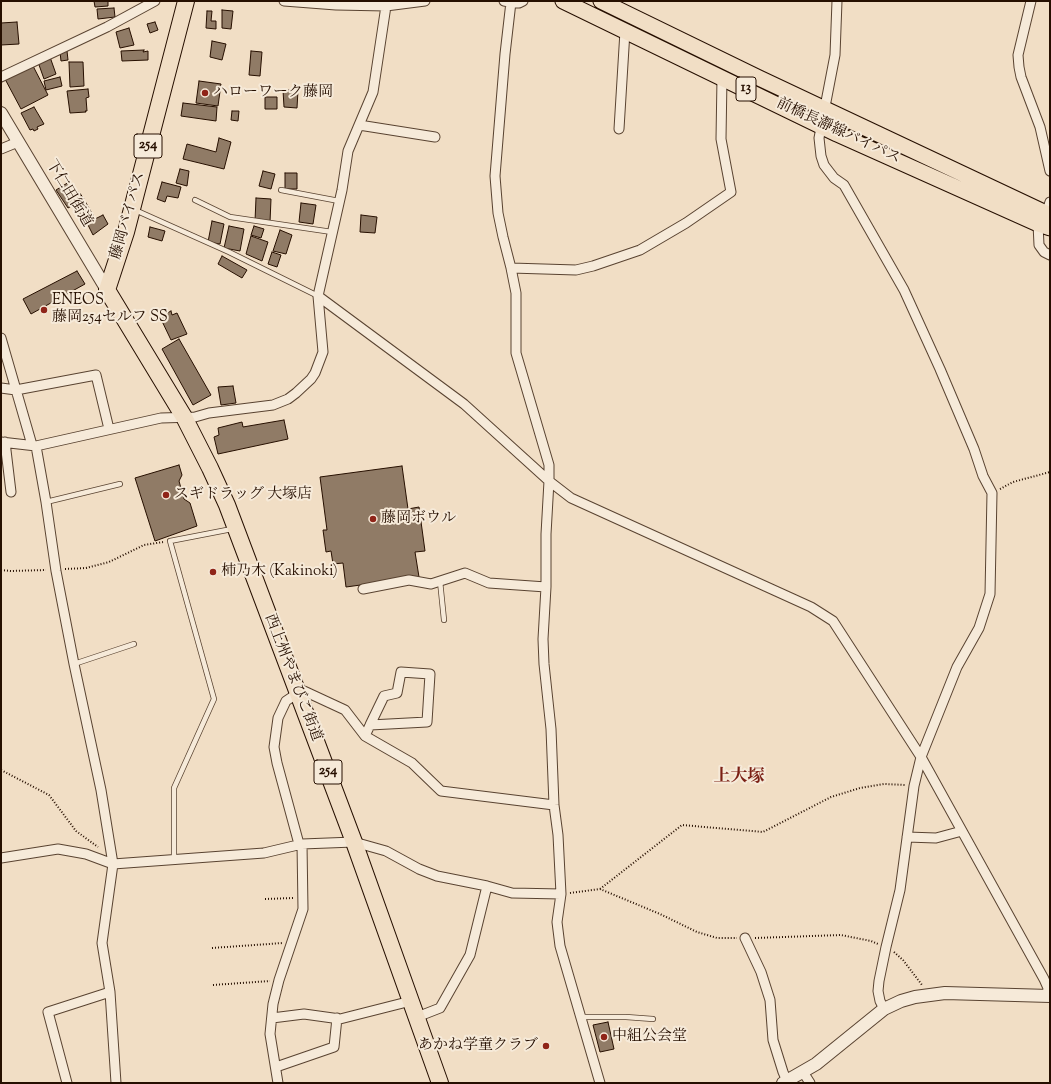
<!DOCTYPE html>
<meta charset="utf-8">
<style>
body{margin:0}
#map{position:relative;width:1051px;height:1084px;overflow:hidden;background:#f1dec5;font-family:"Sorts Mill Goudy",serif}
canvas{display:block}
.frame{position:absolute;inset:0;border:2px solid #260f00;pointer-events:none}
</style>
<div id="map">
<canvas width="1051" height="1084"></canvas>
<div class="frame"></div>
</div>
<script>
const ctx = document.querySelector('canvas').getContext('2d');
ctx.lineJoin = 'round';
function paint(path, color) { ctx.fillStyle = color; ctx.fill(path, 'evenodd'); }
const toPath = rows => new Path2D(rows.map(r => 'M' + r).join(''));
function stroke(path, color, width, dash) { ctx.strokeStyle = color; ctx.lineWidth = width; ctx.lineCap = dash ? 'butt' : 'round'; ctx.setLineDash(dash || []); ctx.stroke(path); }
function label(font, color, halo, rows, align = 'center') {
  ctx.font = font + ' "Sorts Mill Goudy","Noto Serif JP",serif'; ctx.lineWidth = 4; ctx.setLineDash([]); ctx.textBaseline = 'middle'; ctx.strokeStyle = halo; ctx.fillStyle = color; for (const [text, x, y, turn = 0] of rows) {
    ctx.save(); ctx.translate(x, y); ctx.rotate((+turn || 0) * Math.PI / 180); ctx.textAlign = isNaN(turn) ? turn : align; if (halo) ctx.strokeText(text, 0, 0); ctx.fillText(text, 0, 0); ctx.restore();
  }
}
const building = toPath([
 [94,1,108,1,108,6,95,7,94,1],
 [114,8,115,17,98,19,97,9,114,8],
 [222,10,233,11,231,29,222,28,222,10],
 [207,11,212,11,211,21,216,21,216,29,206,28,207,11],
 [17,22,19,44,1,45,1,23,17,22],
 [155,22,158,30,150,33,147,24,155,22],
 [129,28,134,45,120,48,116,32,129,28],
 [212,41,226,44,222,60,210,57,212,41],
 [144,50,143,52,148,51,148,60,122,61,121,51,144,50],
 [67,51,68,60,61,61,60,52,67,51],
 [251,51,262,52,260,76,249,75,251,51],
 [50,57,56,74,44,79,38,62,50,57],
 [69,62,83,62,84,86,70,87,69,62],
 [33,66,48,95,21,109,5,79,33,66],
 [60,77,62,86,46,90,44,81,60,77],
 [199,81,221,84,218,106,196,103,199,81],
 [88,89,89,97,86,98,87,111,85,111,86,112,70,113,67,91,88,89],
 [283,90,298,90,297,108,284,107,283,90],
 [265,97,277,97,277,109,265,109,265,97],
 [183,103,217,107,216,121,181,116,183,103],
 [34,107,44,124,37,127,38,129,34,131,33,129,30,130,21,113,34,107],
 [232,111,239,111,238,121,231,120,232,111],
 [219,138,231,142,224,169,183,159,187,144,216,152,219,138],
 [180,169,189,171,187,186,176,183,180,169],
 [263,171,275,174,271,189,259,186,263,171],
 [285,173,297,173,297,189,285,189,285,173],
 [69,182,75,194,79,192,84,199,68,208,56,190,69,182],
 [162,182,181,187,178,198,167,196,165,202,157,199,162,182],
 [256,198,271,199,270,222,255,221,256,198],
 [86,203,95,218,84,224,75,209,86,203],
 [301,203,316,205,313,224,299,222,301,203],
 [103,215,108,224,93,235,87,223,103,215],
 [361,215,377,217,375,233,360,232,361,215],
 [212,221,224,224,220,244,208,242,212,221],
 [229,226,244,229,240,251,224,248,229,226],
 [254,226,264,229,261,238,251,235,254,226],
 [150,227,165,231,162,241,148,237,150,227],
 [280,230,292,235,286,254,273,251,280,230],
 [251,236,268,242,262,261,246,254,251,236],
 [272,252,281,255,277,267,268,264,272,252],
 [222,256,247,270,242,278,218,264,222,256],
 [77,271,85,284,31,314,23,299,77,271],
 [171,311,172,315,177,313,187,334,171,340,160,317,171,311],
 [179,339,211,395,193,405,162,349,179,339],
 [233,386,236,403,221,405,218,387,233,386],
 [284,420,288,439,218,454,214,437,219,435,218,428,242,422,243,427,284,420],
 [179,465,182,475,179,481,184,499,190,503,197,526,155,541,135,478,179,465],
 [402,466,408,509,419,507,425,551,415,552,419,577,346,587,343,563,333,564,331,551,326,552,323,530,327,530,320,477,402,466],
 [608,1022,614,1049,600,1052,593,1025,608,1022]
]);
paint(building, '#907b66');
stroke(building, '#260f00', 1);
const service = toPath([
 [281,190,339,201],
 [195,200,230,217,332,232],
 [135,210,229,252,318,296],
 [46,502,120,484],
 [440,581,444,620],
 [74,664,134,644],
 [174,860,174,788,214,699,170,541,232,529],
 [581,1017,626,1017,653,1019]
]);
const minor = toPath([
 [284,1,336,5,386,6,425,1],
 [504,1,515,3,519,3,523,1],
 [837,1,835,55,819,138,821,156,824,165,834,178,844,185,904,290,940,369,974,449,983,476,992,493,990,594,979,628,957,667,921,757,914,786,900,890,886,947,879,981,878,991,880,1001,884,1009],
 [1031,1,1018,55,1019,67,1021,77,1040,127,1050,171],
 [511,2,505,54,495,176,498,213,503,237,511,268,516,293,516,353,549,465,549,481,546,534,546,587,543,639,544,664,551,729,554,805,558,835,561,894,557,922,560,946,600,1083],
 [1,77,107,27,155,1],
 [359,125,435,137],
 [619,129,625,31],
 [1,149,18,142],
 [1050,202,1046,214,1038,224,1039,245,1044,252,1050,255],
 [511,268,576,270,593,266,640,250,686,223,731,192,721,139,722,78],
 [318,296,464,404,549,481,571,498,811,607,833,621,921,757,1044,979,1048,988,1047,996],
 [1,338,32,445],
 [1,388,16,390,96,375,109,429],
 [1,442,36,446,161,418,195,417,209,413,273,405,288,399,296,393,311,379,315,373,323,352,318,296,342,190,348,151,373,92,386,6],
 [5,442,11,492],
 [36,446,46,502,56,571,74,664,101,790,113,864,102,943,110,992,116,1083],
 [363,589,409,580,431,584,465,573,489,583,546,587],
 [365,736,370,725,384,696,397,693,401,672,430,674,427,722,370,725],
 [907,837,936,838,962,831],
 [299,844,277,763,274,747,278,718,286,701,298,693,304,691,345,710,365,736,412,763,441,791,554,805],
 [1,858,58,849,86,854,113,864,264,853,302,844,354,842,386,851,419,869,437,876,487,886,512,893,561,894],
 [745,938,761,972,770,1000,773,1040,783,1072,787,1081],
 [417,1017,440,1008,470,955,487,886],
 [272,1018,304,1014,340,1019,411,1001],
 [276,1067,334,1047,337,1018],
 [803,1072,810,1083],
 [67,1083,48,1012,110,992],
 [278,1083,270,1034,273,1004,279,980,303,909,302,844]
]);
const tertiary = toPath([
 [1,113,107,290],
 [783,1083,816,1064,884,1009,901,1001,915,997,945,993,1050,996]
]);
const primary = toPath([
 [563,1,837,134,1038,224,1050,228],
 [601,1,759,78,1050,215]
]);
const trunk = toPath([
 [186,1,126,232,107,290,184,417,210,468,227,505,354,842,440,1083]
]);
stroke(service, '#594331', 6);
stroke(minor, '#594331', 11);
stroke(tertiary, '#594331', 14);
stroke(primary, '#260f00', 17);
stroke(trunk, '#260f00', 18);
stroke(toPath([
 [1000,489,1013,482,1050,472],
 [65,569,86,568,109,562,144,545,163,542],
 [1,570,11,571,46,570],
 [1,770,49,795,76,831,98,847],
 [600,889,682,825,763,832,831,797,860,788,884,784,906,785],
 [570,893,600,889,660,914,697,932,717,938,737,938],
 [265,899,293,898],
 [755,938,841,935,871,941,878,944],
 [212,948,283,943],
 [894,952,903,960,922,985],
 [213,985,270,981]
]), '#260f00', 2, [1, 2]);
stroke(service, '#f6ead9', 4.5);
stroke(minor, '#f6ead9', 9);
stroke(tertiary, '#f6ead9', 12);
stroke(primary, '#f1dec5', 15);
stroke(trunk, '#f1dec5', 16);
for (const [x, y, r, color] of [
 [205,93,4,"#8f2418"],
 [44,310,4,"#8f2418"],
 [166,495,4,"#8f2418"],
 [373,519,4,"#8f2418"],
 [213,572,4,"#8f2418"],
 [604,1037,4,"#8f2418"],
 [546,1046,4,"#8f2418"]
]) { const dot = new Path2D(); dot.arc(x, y, r, 0, 2 * Math.PI); ctx.fillStyle = color; ctx.fill(dot); stroke(dot, '#f6ead9', 1.5); }
for (const [x, y, w] of [
 [746,89,20],
 [148,146,28],
 [328,772,28]
]) { const box = new Path2D(); box.roundRect(x - w / 2, y - 12, w, 24, 3); ctx.fillStyle = '#f6ead9'; ctx.fill(box); stroke(box, '#260f00', 1); }
label('bold 14px', '#260f00', null, [
 ["13",746,89],
 ["254",148,146],
 ["254",328,772]
]);
label('15px', '#260f00', '#f6ead9', [
 ["ハローワーク藤岡",213,93],
 ["ENEOS",52,301],
 ["藤岡254セルフ SS",52,318],
 ["スギドラッグ 大塚店",174,495],
 ["藤岡ボウル",381,519],
 ["柿乃木 (Kakinoki)",221,572],
 ["中組公会堂",612,1037],
 ["あかね学童クラブ",538,1046,"right"]
], 'left');
label('15px', '#260f00', '#f6ead9', [
 ["前橋長瀞線バイパス",838,132,25],
 ["下仁田街道",68,194,59],
 ["藤岡バイパス",129,216,-74],
 ["西上州やまびこ街道",292,678,69]
]);
label('bold 17px', '#7a1f14', '#f6ead9', [
 ["上大塚",739,778]
]);
</script>
